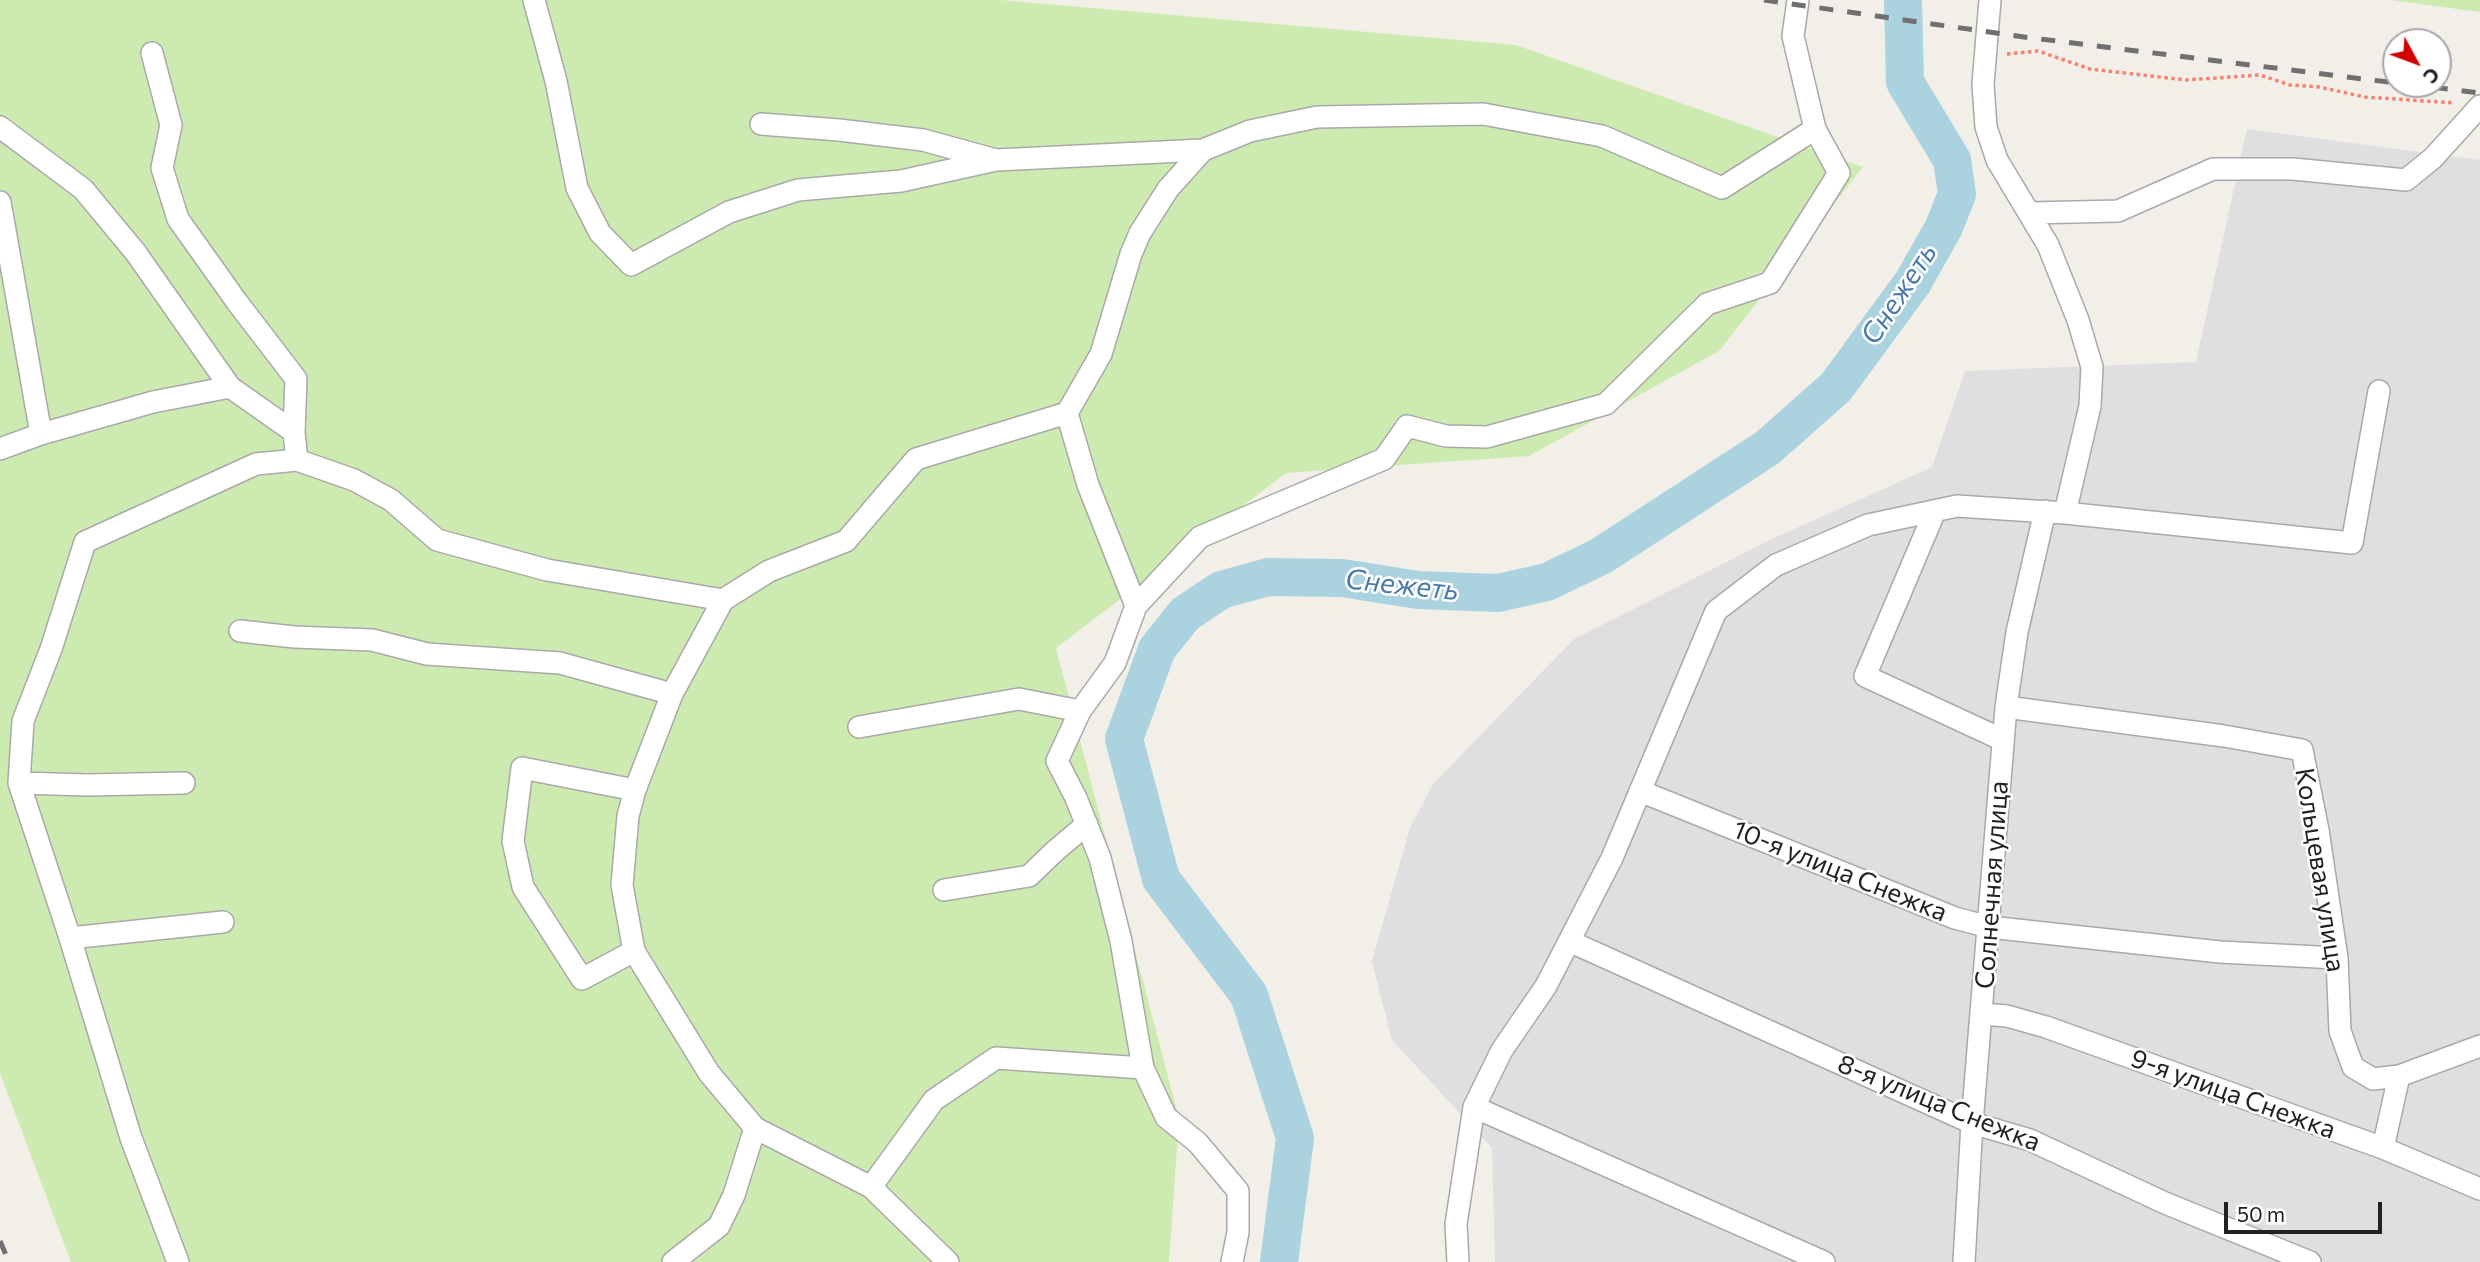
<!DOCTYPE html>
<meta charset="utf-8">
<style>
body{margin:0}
#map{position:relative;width:2480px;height:1262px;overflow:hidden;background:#f2efe9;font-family:Commissioner,sans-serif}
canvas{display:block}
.north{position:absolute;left:2382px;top:28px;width:70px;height:70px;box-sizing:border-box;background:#fff;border:2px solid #a7a7a7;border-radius:50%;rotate:131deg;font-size:19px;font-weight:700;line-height:28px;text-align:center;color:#222}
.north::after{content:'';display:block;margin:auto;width:24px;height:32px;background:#d40000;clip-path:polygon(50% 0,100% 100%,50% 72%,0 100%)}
.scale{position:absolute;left:2224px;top:1202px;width:158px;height:32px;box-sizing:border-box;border:4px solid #222;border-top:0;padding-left:9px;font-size:21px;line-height:24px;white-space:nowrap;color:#222;-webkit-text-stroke:5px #fff;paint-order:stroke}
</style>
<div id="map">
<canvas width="2480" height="1262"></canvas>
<div class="north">С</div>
<div class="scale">50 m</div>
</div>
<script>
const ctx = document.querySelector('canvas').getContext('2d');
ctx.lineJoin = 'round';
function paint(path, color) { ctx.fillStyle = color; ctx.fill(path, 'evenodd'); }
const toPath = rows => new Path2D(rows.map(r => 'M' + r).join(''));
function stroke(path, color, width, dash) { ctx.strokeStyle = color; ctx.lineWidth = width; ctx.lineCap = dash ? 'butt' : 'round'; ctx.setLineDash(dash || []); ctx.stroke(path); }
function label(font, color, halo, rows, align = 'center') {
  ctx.font = font + ' Commissioner,sans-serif'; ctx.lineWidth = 5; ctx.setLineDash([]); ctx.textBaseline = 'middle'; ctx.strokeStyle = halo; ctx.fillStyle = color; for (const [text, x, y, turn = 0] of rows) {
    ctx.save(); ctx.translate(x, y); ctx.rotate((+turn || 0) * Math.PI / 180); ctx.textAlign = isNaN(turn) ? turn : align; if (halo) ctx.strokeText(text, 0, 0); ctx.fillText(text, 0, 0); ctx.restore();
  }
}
paint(toPath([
 [2247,129,2480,160,2480,1262,1495,1262,1492,1148,1392,1040,1372,961,1410,828,1433,784,1574,639,1772,539,1932,467,1965,371,2196,362]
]), '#e0dfdf');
paint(toPath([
 [0,0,1001,0,1516,45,1863,167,1719,351,1529,456,1286,473,1056,648,1179,1119,1169,1262,71,1262,0,1073],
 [2390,0,2480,0,2480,12]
]), '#cdebb0');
stroke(toPath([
 [1279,1262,1295,1138,1249,995,1161,879,1124,739,1157,649,1185,614,1221,590,1268,577,1342,578,1418,590,1498,593,1547,582,1601,556,1767,448,1836,387,1913,282,1944,227,1957,194,1952,160,1905,82,1903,0]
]), '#aad3df', 38);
const minor = toPath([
 [534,0,556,81,577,188,600,233,631,265,729,212,798,190,901,181,996,160],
 [1990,0,1983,84,1986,127,1997,160,2048,245,2078,320,2092,367,2090,406,2065,513],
 [152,53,171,125,162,168,178,219,237,302,296,379,294,432,297,460],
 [761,124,839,130,923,140,996,160,1203,150],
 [0,127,83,189,136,253,230,387,294,432],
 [0,202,41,434],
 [2030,213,2118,211,2213,169,2293,169,2406,180,2433,158,2480,106],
 [1067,413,1088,485,1136,606,1115,663,1080,711,1057,761,1076,798,1100,858,1121,941,1143,1068,1166,1117,1198,1143,1238,1191,1238,1232,1232,1262],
 [0,449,41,434,153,402,230,387],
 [1935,511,1865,676,2003,740],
 [1136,606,1200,537,1384,459,1407,426,1446,436,1487,437,1606,404,1707,304,1770,283,1839,173,1815,129,1793,36,1798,0],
 [240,631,294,637,372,640,427,654,560,663,672,694],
 [2006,707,2224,736,2302,750,2318,830,2337,958,2340,1031,2353,1067,2373,1079,2399,1076,2480,1046],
 [859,727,1019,699,1080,711],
 [19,783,88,785,184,783],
 [1640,791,1955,918,1989,927,2220,952,2337,958],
 [944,890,1029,876,1055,851,1087,824],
 [70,938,223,922],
 [1569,941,1972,1123,2030,1140,2165,1203,2310,1262],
 [634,951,582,979,523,887,513,841,522,768,635,790],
 [1982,1014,2007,1016,2046,1027,2383,1148,2480,1189],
 [1474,1107,1824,1262],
 [2383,1148,2399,1076],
 [871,1187,934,1100,996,1058,1143,1068],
 [178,1262,131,1138,70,938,19,783,23,721,51,649,85,542,256,464,297,460,354,480,391,500,437,540,547,570,723,600],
 [673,1262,719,1226,734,1195,755,1128],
 [948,1262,871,1187,755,1128,709,1073,634,951,622,885,628,816,635,790,672,694,723,600,769,571,846,541,916,459,1067,413,1101,354,1131,254,1140,233,1168,189,1203,150,1250,131,1317,117,1483,114,1602,136,1722,188,1815,129],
 [1458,1262,1456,1224,1474,1107,1502,1050,1546,986,1612,858,1716,611,1776,565,1868,525,1957,506,2065,513,2352,543,2379,391],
 [1964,1262,1972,1123,2006,707,2017,632,2045,511]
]);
stroke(minor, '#a9a9a9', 24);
stroke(toPath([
 [2007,54,2038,51,2090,69,2186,80,2260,75,2290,85,2319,87,2365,97,2455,103]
]), '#fa8072', 3.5, [3.5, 3.5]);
stroke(minor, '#fff', 21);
stroke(toPath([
 [1764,0,2024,37,2396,83],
 [2406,84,2480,93],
 [0,1241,9,1262]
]), '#707070', 5, [14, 14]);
label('26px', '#222', '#fff', [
 ["Кольцевая улица",2320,870,81],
 ["10-я улица Снежка",1840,871,22],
 ["Солнечная улица",1992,885,-86],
 ["9-я улица Снежка",2233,1094,20],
 ["8-я улица Снежка",1939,1103,22]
]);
label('italic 28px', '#4a7aab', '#fff', [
 ["Снежеть",1899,294,-57],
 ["Снежеть",1402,585,6]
]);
</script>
